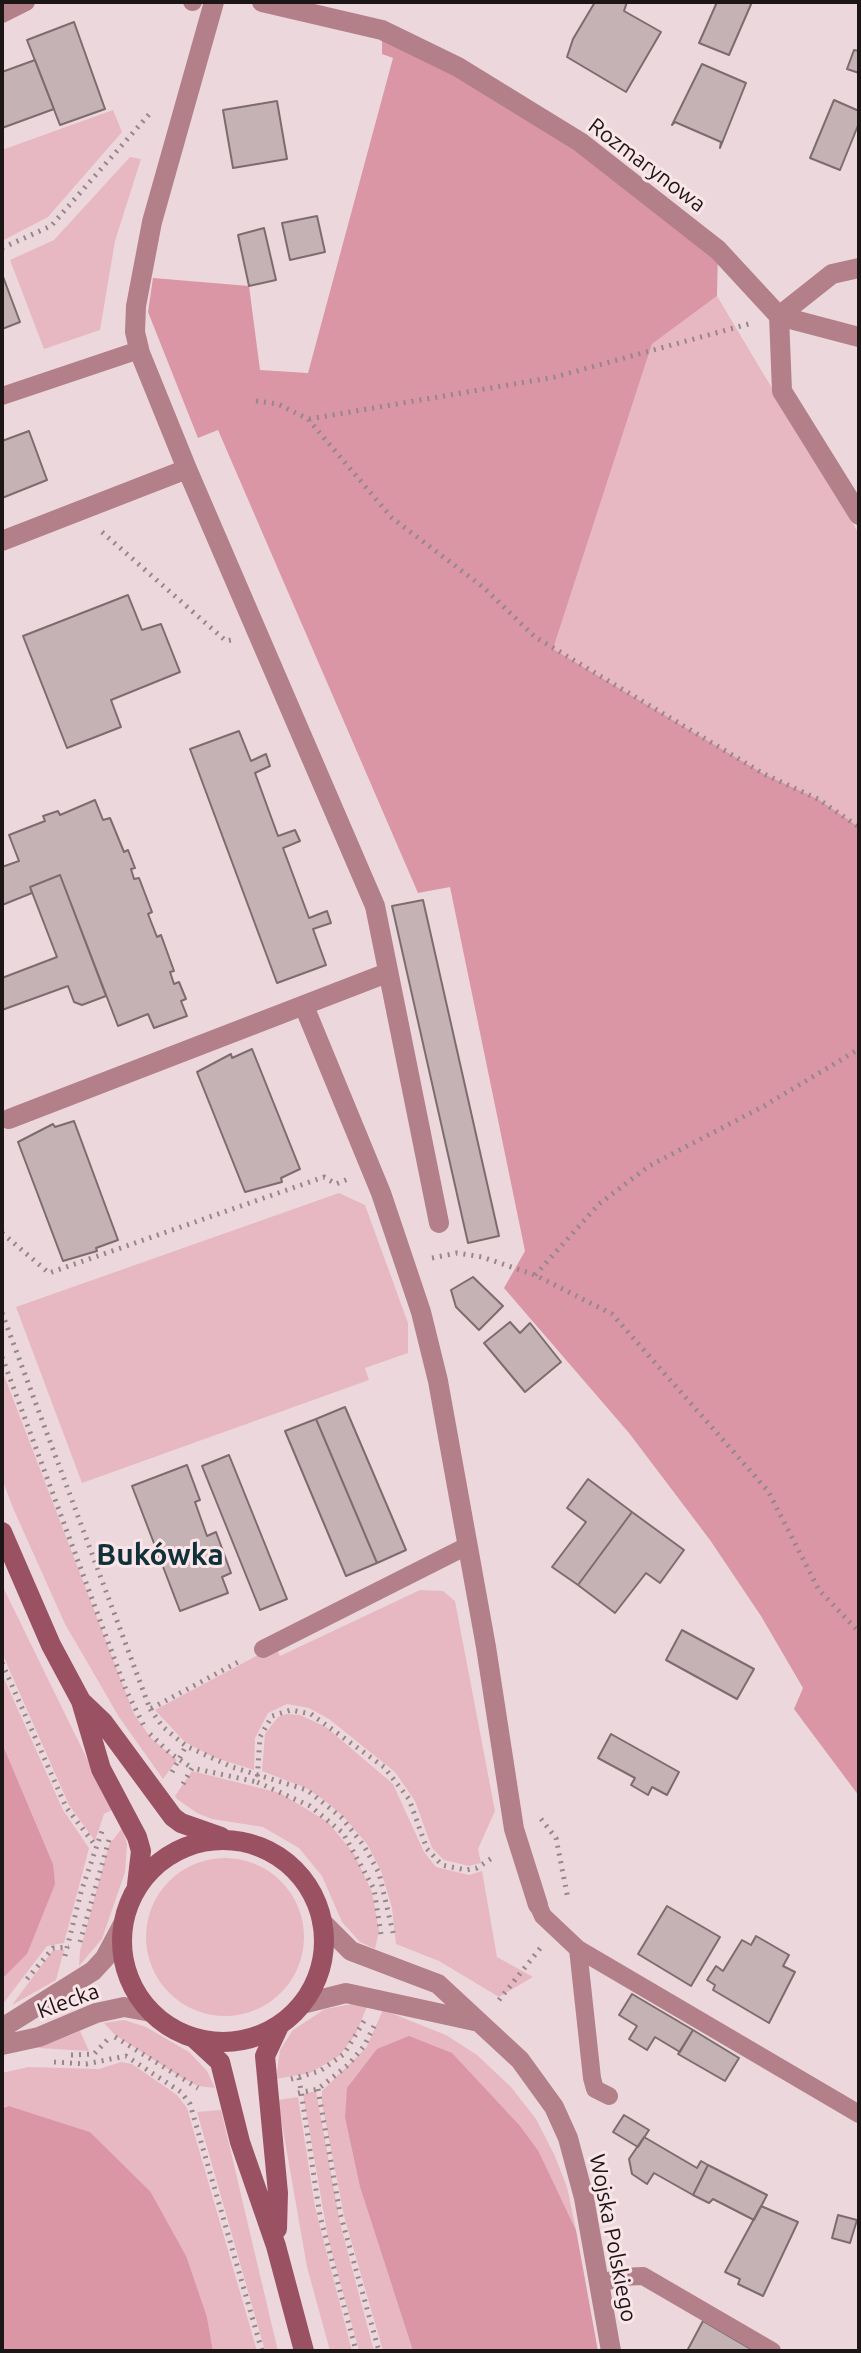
<!DOCTYPE html>
<meta charset="utf-8">
<style>
body{margin:0}
#map{position:relative;width:861px;height:2353px;overflow:hidden;background:#ecd8dc;font-family:Ubuntu,sans-serif}
canvas{display:block}
.frame{position:absolute;inset:0;border:4px solid #1c1617;pointer-events:none}
</style>
<div id="map">
<canvas width="861" height="2353"></canvas>
<div class="frame"></div>
</div>
<script>
const ctx = document.querySelector('canvas').getContext('2d');
ctx.lineJoin = 'round';
function paint(path, color) { ctx.fillStyle = color; ctx.fill(path, 'evenodd'); }
const toPath = rows => new Path2D(rows.map(r => 'M' + r).join(''));
function stroke(path, color, width, dash) { ctx.strokeStyle = color; ctx.lineWidth = width; ctx.lineCap = dash ? 'butt' : 'round'; ctx.setLineDash(dash || []); ctx.stroke(path); }
function label(font, color, halo, rows, align = 'center') {
  ctx.font = font + ' Ubuntu,sans-serif'; ctx.lineWidth = 6; ctx.setLineDash([]); ctx.textBaseline = 'middle'; ctx.strokeStyle = halo; ctx.fillStyle = color; for (const [text, x, y, turn = 0] of rows) {
    ctx.save(); ctx.translate(x, y); ctx.rotate((+turn || 0) * Math.PI / 180); ctx.textAlign = isNaN(turn) ? turn : align; if (halo) ctx.strokeText(text, 0, 0); ctx.fillText(text, 0, 0); ctx.restore();
  }
}
paint(toPath([
 [113,110,122,132,48,217,2,241,2,150],
 [130,157,141,159,115,241,100,330,44,349,10,260,54,240],
 [717,296,859,534,859,827,818,799,764,774,553,649,652,344],
 [339,1193,365,1205,408,1323,408,1353,365,1368,369,1380,82,1483,16,1307],
 [2,1370,134,1714,151,1738,177,1760,163,1779,119,1717,65,1624,13,1508,2,1479],
 [2,1585,112,1810,104,1814,95,1841,69,1805,2,1653],
 [420,1590,443,1591,455,1601,495,1811,478,1849,481,1863,469,1866,444,1860,432,1848,415,1801,395,1772,329,1719,309,1708,287,1704,268,1713,255,1738,254,1770,213,1757,185,1742,155,1710,275,1646,280,1656],
 [2,1674,63,1810,89,1848,64,1943,47,1946,2,2005,2,1979,27,1954,53,1864,2,1743],
 [286,1714,300,1715,326,1727,393,1784,424,1852,436,1867,469,1875,482,1871,497,1957,533,1977,499,1997,439,1961,396,1944,392,1908,381,1871,367,1844,343,1816,324,1800,306,1788,262,1771,265,1734,278,1717],
 [192,1771,280,1793,328,1822,354,1854,372,1892,379,1931,375,1949,360,1942,342,1922,322,1876,299,1848,263,1827,212,1819,197,1813,177,1799,175,1796],
 [122,1828,127,1844,125,1872,102,1939,79,1966,80,1951,109,1845],
 '146 1937a79 79 0 1 1 158 0a79 79 0 1 1-158 0Z',
 [53,1950,64,1950,56,1980,12,2005],
 [352,2004,367,2006,356,2034,339,2056,310,2073,276,2079,280,2050,293,2030,325,2009],
 [383,2010,446,2035,477,2055,511,2087,536,2119,554,2154,567,2187,576,2230,539,2152,345,2118,360,2187,413,2351,383,2351,344,2216,322,2103,322,2091,366,2048],
 [124,2020,146,2027,189,2052,207,2071,215,2088,198,2086,182,2078,115,2035,104,2023],
 [80,2031,89,2051,38,2048],
 [121,2062,132,2064,177,2095,187,2108,257,2351,213,2351,207,2317,150,2191,90,2132,9,2106,2,2107,2,2073,28,2067,99,2069],
 [316,2091,340,2223,374,2351,359,2351,328,2238,303,2094],
 [298,2097,315,2207,352,2351,330,2351,307,2267,279,2107,278,2100],
 [221,2110,259,2271,278,2351,265,2351,197,2112]
]), '#e7b8c1');
paint(toPath([
 [382,30,458,67,718,250,717,296,652,344,553,649,764,774,818,799,859,827,859,1796,794,1709,803,1688,761,1616,710,1540,629,1433,504,1288,525,1251,450,887,418,893,218,430,198,438,148,312,153,278,249,286,260,370,308,373,393,58,382,54],
 [2,1743,53,1864,55,1884,27,1954,2,1979],
 [409,2036,452,2053,520,2126,539,2152,576,2230,598,2351,413,2351,360,2187,345,2118,347,2088,377,2049],
 [9,2106,90,2132,150,2191,186,2256,207,2317,213,2351,2,2351,2,2108]
]), '#da96a4');
const building = toPath([
 [595,2,627,2,624,11,661,32,626,92,567,57,573,39,595,2],
 [717,2,752,2,729,55,699,43,717,2],
 [74,22,105,109,60,125,27,40,74,22],
 [854,50,859,51,859,73,847,69,854,50],
 [35,60,54,109,2,128,2,72,35,60],
 [702,64,746,83,720,148,721,142,675,122,672,125,702,64],
 [834,100,859,111,859,123,840,170,810,158,834,100],
 [277,101,287,159,233,168,223,110,277,101],
 [317,216,325,252,290,260,282,223,317,216],
 [264,228,276,280,249,286,238,235,264,228],
 [2,274,20,322,2,329,2,274],
 [29,431,47,480,2,498,2,441,29,431],
 [128,595,142,630,161,624,180,672,111,700,121,727,67,748,23,636,128,595],
 [239,731,251,761,266,754,270,766,255,773,278,836,295,830,300,841,283,848,309,918,327,911,331,923,313,929,326,965,277,983,190,749,239,731],
 [95,800,103,820,110,818,124,852,128,850,135,868,131,869,134,879,139,878,152,912,148,914,157,937,161,935,174,971,170,972,174,984,179,982,186,999,181,1001,187,1016,154,1028,148,1014,118,1026,60,875,30,887,32,893,2,905,2,867,19,861,9,835,45,821,43,816,58,811,60,815,95,800],
 [60,875,106,996,82,1005,74,1002,68,986,2,1010,2,978,57,957,30,887,60,875],
 [423,900,499,1236,468,1243,392,906,423,900],
 [252,1049,300,1169,281,1178,282,1182,245,1192,197,1072,231,1054,232,1058,252,1049],
 [74,1121,118,1240,96,1248,97,1251,63,1261,18,1142,53,1124,55,1127,74,1121],
 [473,1277,503,1306,479,1330,456,1307,451,1290,473,1277],
 [510,1322,520,1333,530,1323,561,1362,525,1392,484,1343,510,1322],
 [345,1407,406,1550,377,1563,316,1419,345,1407],
 [316,1419,377,1563,346,1576,285,1431,316,1419],
 [229,1455,287,1599,260,1610,202,1466,229,1455],
 [187,1465,200,1500,195,1502,207,1536,216,1532,231,1573,222,1577,228,1593,180,1611,132,1486,187,1465],
 [588,1479,632,1512,578,1585,552,1567,586,1522,567,1508,588,1479],
 [632,1512,684,1550,660,1583,646,1573,615,1613,578,1585,632,1512],
 [682,1630,754,1669,737,1699,666,1660,682,1630],
 [611,1734,679,1772,667,1795,652,1787,648,1795,631,1785,635,1778,598,1758,611,1734],
 [667,1906,720,1937,691,1986,638,1954,667,1906],
 [756,1936,789,1955,783,1966,795,1972,769,2023,713,1990,715,1985,707,1980,716,1966,723,1971,742,1940,751,1945,756,1936],
 [632,1994,693,2030,680,2052,655,2037,647,2050,629,2039,637,2026,619,2015,632,1994],
 [693,2030,739,2058,725,2081,678,2054,693,2030],
 [624,2115,649,2130,638,2147,613,2132,624,2115],
 [644,2137,697,2168,701,2161,708,2165,693,2195,654,2173,647,2184,632,2174,629,2159,644,2137],
 [708,2165,767,2195,754,2220,713,2199,709,2203,693,2195,708,2165],
 [761,2206,798,2222,763,2296,738,2284,740,2279,725,2272,761,2206],
 [838,2215,857,2220,850,2243,832,2238,838,2215],
 [703,2321,754,2351,687,2351,703,2321]
]);
paint(building, '#c5b2b5');
stroke(building, '#7d6c6f', 2);
stroke(toPath([
 [2,248,51,226,152,111],
 [256,401,278,404,308,419,392,518,483,587,535,637,764,774,818,799,859,827],
 [309,419,555,377,752,323],
 [102,532,226,641,231,640],
 [2,1233,49,1273,324,1177,336,1184,348,1179],
 [432,1258,457,1253,482,1257,535,1275,612,1314,768,1491,819,1590,859,1632],
 [535,1275,599,1204,649,1166,764,1106,859,1049],
 [2,1313,150,1709,242,1660],
 [2,1357,126,1690,144,1726],
 [2,1663,66,1807,95,1845],
 [150,1709,163,1727,186,1746,232,1767,307,1790,342,1818,364,1846,379,1873,394,1937],
 [150,1734,171,1754,192,1768],
 [172,1772,186,1746],
 [183,1784,192,1768,257,1782],
 [541,1819,556,1838,568,1899],
 [381,1934,374,1889,343,1833,310,1806,257,1782,260,1737,272,1716,291,1710,311,1714,384,1767,409,1799,427,1849,442,1865,466,1870,477,1868,495,1856],
 [80,1942,109,1840],
 [65,1956,81,1892,103,1828],
 [27,1979,53,1948,69,1947],
 [499,2000,542,1946],
 [115,2037,198,2088],
 [71,2055,94,2054,109,2038],
 [54,2062,86,2064,126,2056,181,2092,190,2104,262,2351],
 [299,2078,320,2216,356,2351],
 [291,2079,320,2071,344,2054,364,2021],
 [318,2089,340,2213,379,2351],
 [298,2093,318,2089,348,2065,364,2046,374,2026]
]), '#95878a', 5, [2, 6]);
stroke(toPath([
 [192,2,193,2],
 [2,14,26,2],
 [2,396,139,350],
 [263,1649,467,1546],
 [538,1905,543,1916,578,1949,859,2114],
 [578,1949,592,2078,595,2089,609,2096],
 [599,2284,621,2277,643,2276,772,2351]
]), '#b3808a', 18);
stroke(toPath([
 [214,2,152,222,136,306,135,332,140,353,187,469,375,906,439,1223],
 [262,2,382,30,458,67,580,142,718,250,779,316,782,391,859,515],
 [779,316,832,274,859,268],
 [779,316,859,337],
 [2,541,187,469],
 [304,1006,381,1193,421,1312,438,1381,486,1647,514,1829,538,1905],
 [9,1119,387,973],
 [322,1922,351,1951,438,1984,520,2060,554,2107,568,2138,584,2198,611,2351],
 [302,2004,346,1993,479,2022],
 [2,2028,93,1971,105,1958,122,1926],
 [2,2045,39,2037,96,2013,124,2007,151,2012]
]), '#b3808a', 20);
stroke(toPath([
 [2,1532,51,1645,81,1701,101,1769,137,1837,141,1851,137,1885],
 [81,1701,103,1722,173,1817,181,1823,221,1837],
 '122 1941a101 101 0 1 1 202 0a101 101 0 1 1-202 0Z',
 [195,2039,220,2062,240,2142,276,2246,304,2351],
 [277,2229,278,2193,265,2056,279,2026]
]), '#9a5263', 20);
label('22px', '#1c1617', '#fae5e9', [
 ["Rozmarynowa",647,165,37],
 ["Klecka",68,2001,-20],
 ["Wojska Polskiego",613,2238,79]
]);
label('bold 30px', '#103138', '#fae5e9', [
 ["Bukówka",160,1555]
]);
</script>
